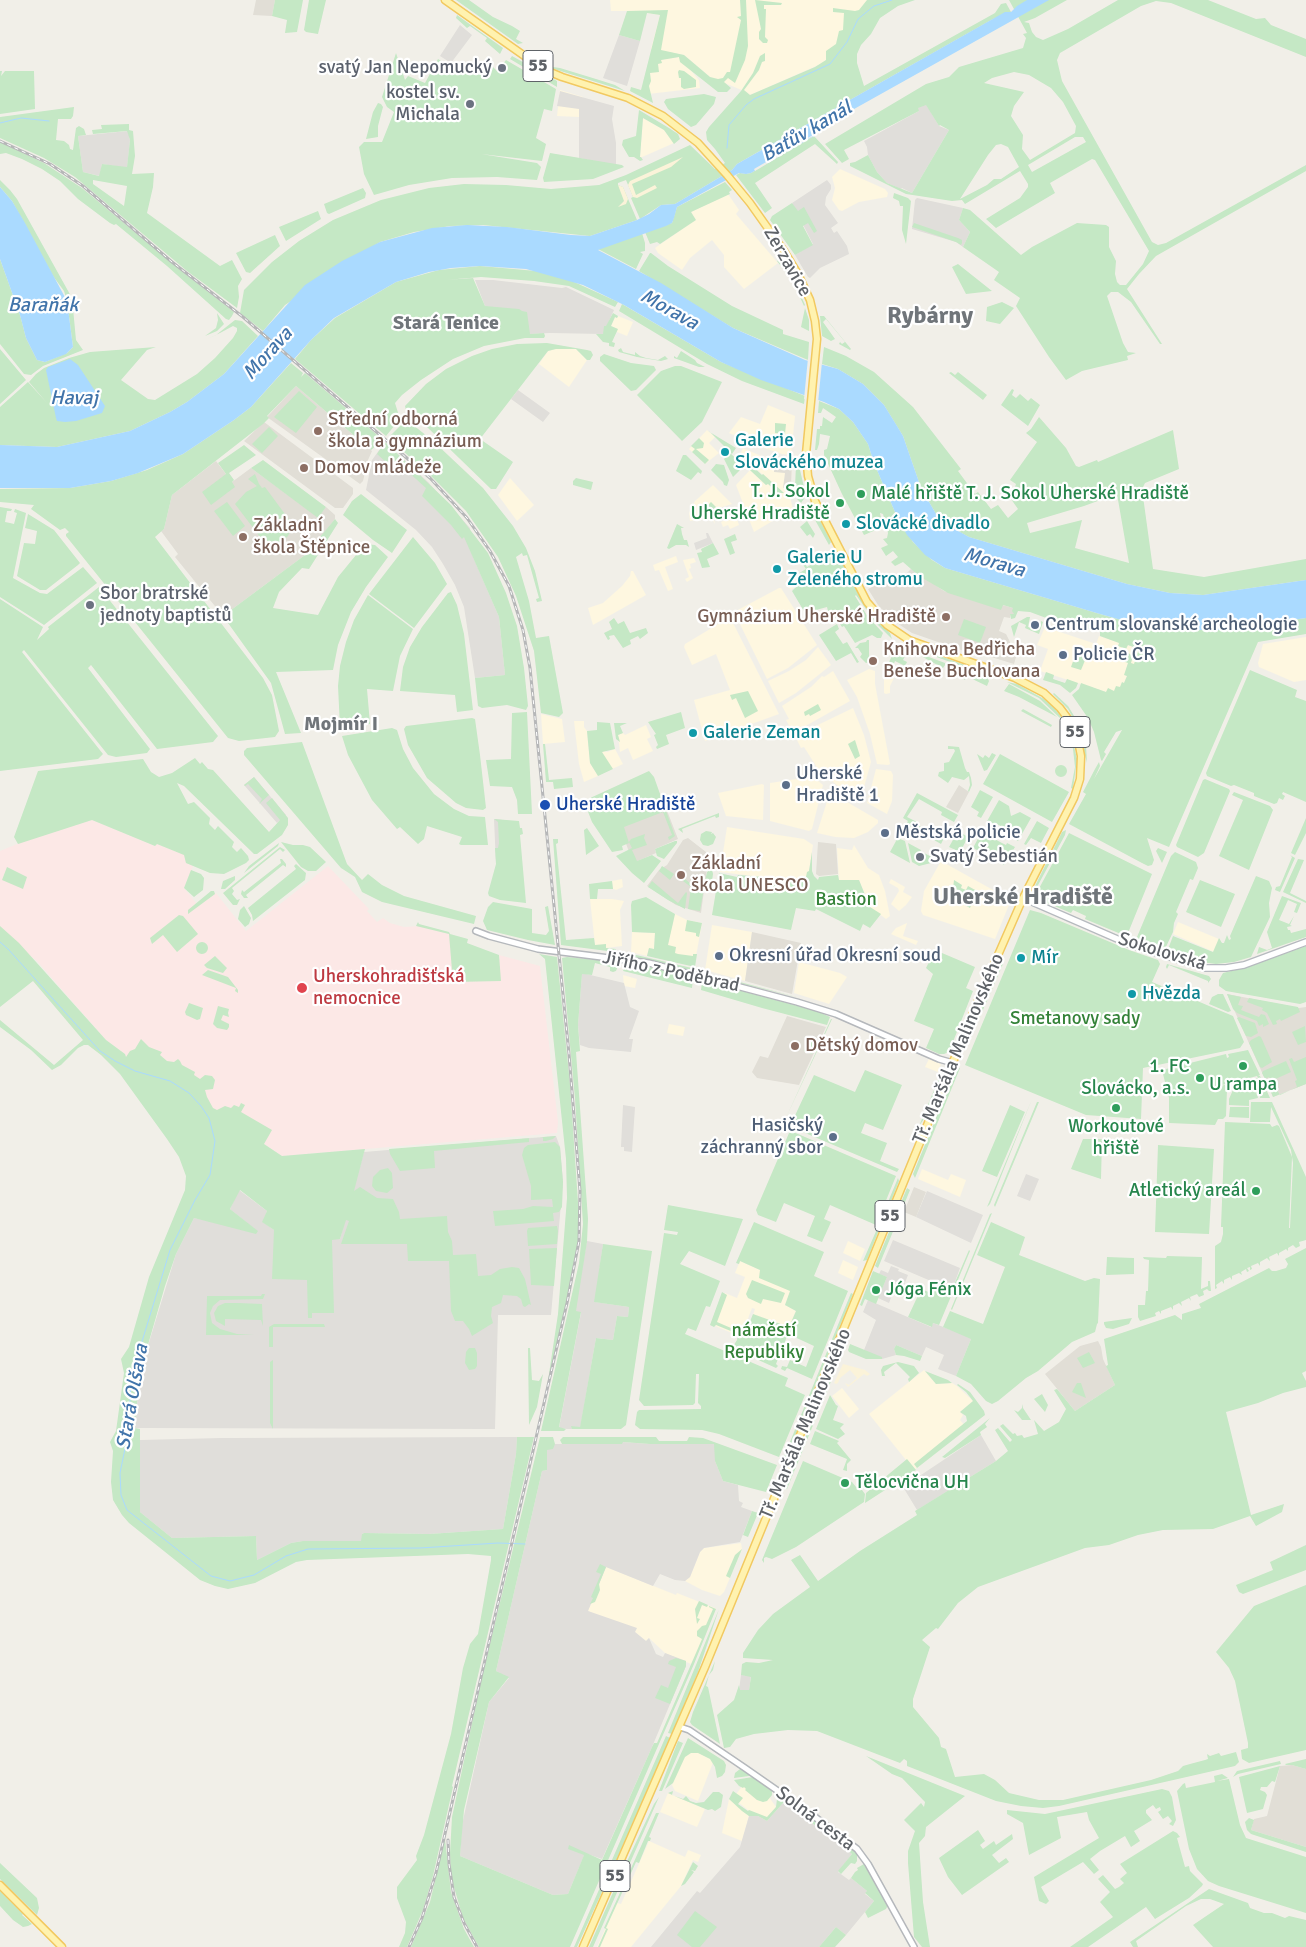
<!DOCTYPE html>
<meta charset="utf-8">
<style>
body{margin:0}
canvas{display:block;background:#f1efe8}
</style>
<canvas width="1306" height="1947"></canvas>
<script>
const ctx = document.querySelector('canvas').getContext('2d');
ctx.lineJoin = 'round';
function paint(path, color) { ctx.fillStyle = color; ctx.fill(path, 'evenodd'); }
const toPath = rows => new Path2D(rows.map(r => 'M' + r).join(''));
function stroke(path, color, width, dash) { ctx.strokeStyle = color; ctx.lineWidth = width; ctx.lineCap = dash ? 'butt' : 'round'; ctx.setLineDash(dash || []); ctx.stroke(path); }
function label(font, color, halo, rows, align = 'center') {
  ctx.font = font + ' Signika,sans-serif'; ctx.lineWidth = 4.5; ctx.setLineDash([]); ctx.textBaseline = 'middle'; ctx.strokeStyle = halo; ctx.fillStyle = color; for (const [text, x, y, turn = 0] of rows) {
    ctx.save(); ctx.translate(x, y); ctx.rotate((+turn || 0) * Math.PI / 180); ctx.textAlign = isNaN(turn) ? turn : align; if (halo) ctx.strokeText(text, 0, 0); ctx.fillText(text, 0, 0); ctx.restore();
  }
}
paint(toPath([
 [610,0,869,0,844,42,823,63,750,95,744,91,710,77,684,55,651,49,660,15,634,11,611,11],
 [679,57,699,80,700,88,648,94,647,71,653,61],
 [560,90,583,97,579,117,557,116],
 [643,118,664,130,674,143,640,158],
 [840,169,885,189,888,193,887,197,859,202,842,211,839,210,832,200,835,188,832,177],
 [728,194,739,210,736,214,778,263,744,289,724,267,724,255,712,240,690,258,682,270,658,253,655,248,695,220,691,212],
 [618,316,633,322,627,336,617,332,617,329,611,326,615,317,617,318],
 [555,349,576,349,587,360,569,387,539,364,548,351],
 [768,405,795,416,791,455,782,454,764,448,729,433,741,417,760,424],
 [707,430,715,437,709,443,719,453,705,464,689,449],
 [743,448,775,462,792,463,790,497,793,509,754,532,736,485,750,470,766,485,768,483,778,493,784,493,740,455],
 [510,478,534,505,517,521,498,495],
 [713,485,732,504,719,508,722,517,714,520,715,524,711,517,690,521,689,513,695,501],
 [735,513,739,525,730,529,728,525,723,527,721,522,725,520,724,517],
 [676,556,678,562,665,567,673,589,668,591,659,570,655,571,653,565],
 [694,558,696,562,690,564,691,568,689,569,693,578,687,582,685,579,689,577,683,560],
 [631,571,633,571,646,595,593,625,588,608,603,603,622,586,630,576],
 [796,577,801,582,791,590,785,583],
 [779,588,781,588,817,645,788,668,767,679,734,612],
 [730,617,779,714,705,741,694,700,730,690,716,654,692,665,684,647,685,644],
 [1045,627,1096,644,1099,636,1139,649,1134,665,1128,663,1125,675,1127,676,1124,683,1122,683,1120,688,1115,691,1106,692,1040,671,1048,649,1037,645],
 [1306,637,1306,680,1294,682,1259,667,1258,663,1263,644],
 [818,647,831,665,796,693,779,703,768,681,789,671,806,660],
 [890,664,897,672,890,686,890,693,886,694,884,693,884,676],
 [869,669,875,671,875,684,890,764,888,765,877,764,870,734,857,697,847,680],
 [833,671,850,701,793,733,786,720,789,719,782,706,811,687,822,676,824,677],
 [853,708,864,735,871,762,861,798,860,799,838,786,818,769,804,747,801,748,795,736],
 [541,714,562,719,565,742,543,744],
 [574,721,584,721,584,727,587,731,590,763,598,776,584,782,579,764],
 [646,725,651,737,647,739,653,751,633,760,628,748,620,752,618,735,623,733,625,735],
 [615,749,623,764,610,770,600,754,604,751,607,752],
 [876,769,891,771,893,775,892,801,887,814,867,803],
 [810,777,816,779,823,785,812,829,809,831,770,821,770,783],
 [762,784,764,785,763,820,726,816,718,793],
 [831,789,847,802,878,820,878,823,868,832,854,838,835,837,817,833],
 [727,827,804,839,813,845,809,871,806,877,795,881,720,872],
 [854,845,868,868,879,875,885,891,890,916,886,919,870,907,859,880,839,880,837,848,852,850],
 [941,861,1011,900,995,939,923,915,921,911,924,891],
 [622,879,623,887,616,890,613,889,612,881],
 [891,879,905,887,903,892,912,897,906,905,899,911,891,904,899,891,898,888,889,883],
 [590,899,612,899,624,901,620,910,622,946,606,948,595,945],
 [675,914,687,920,702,923,695,962,665,955],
 [1178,922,1219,939,1214,952,1173,934],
 [907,923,903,936,918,941,916,945,891,934,896,928],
 [712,925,752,932,745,981,705,970],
 [632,932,655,933,654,949,649,948,647,956,631,952],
 [799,962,840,973,847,977,829,1004,794,993],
 [623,975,637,979,635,988,624,986],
 [669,1024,685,1027,683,1036,667,1033],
 [929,1059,941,1064,938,1072,925,1067],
 [922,1169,948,1180,951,1174,966,1180,960,1197,918,1179],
 [848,1241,865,1249,860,1261,843,1253],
 [843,1260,858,1267,853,1280,838,1273],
 [740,1261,760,1270,763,1279,791,1290,785,1305,796,1311,788,1330,753,1315,755,1309,752,1308,741,1337,713,1325,725,1293,737,1298,745,1277,735,1273],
 [924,1370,936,1384,952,1383,957,1386,973,1401,960,1412,963,1415,960,1420,967,1428,914,1470,869,1414],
 [842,1388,859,1409,849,1418,832,1396],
 [741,1543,742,1549,724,1592,720,1596,702,1590,685,1581,690,1577,700,1552,704,1548],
 [606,1567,676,1595,677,1593,715,1608,716,1609,704,1638,691,1664,665,1653,649,1638,646,1641,635,1632,588,1611],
 [688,1748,714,1760,698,1801,675,1791,672,1785],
 [744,1784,769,1797,776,1807,767,1821,748,1810,733,1798],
 [668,1793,705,1809,697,1827,660,1812],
 [729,1799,749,1816,742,1841,722,1833],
 [649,1841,685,1857,688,1850,701,1855,698,1862,693,1860,681,1886,631,1947,597,1947,617,1903,621,1904]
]), '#fef7e0');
paint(toPath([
 [460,25,472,35,451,63,440,56],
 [619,35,640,41,627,86,603,78],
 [560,91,614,106,612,119,616,143,616,165,579,158,579,109,557,106],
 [926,104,939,126,949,130,912,193,902,188,901,189,887,183,877,172,868,155,867,147,864,141,919,111,917,108],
 [128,131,130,140,127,168,102,164,100,176,83,172,78,136],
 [827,180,831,185,831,189,826,197,825,205,838,223,831,228,834,233,837,231,847,246,849,254,820,268,810,278,808,277,795,255,813,244,792,203],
 [917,198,963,208,959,220,970,232,963,247,956,242,912,229,915,200],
 [475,280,493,280,562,288,566,287,614,310,603,334,550,333,530,334,485,306],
 [518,390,550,413,543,422,511,399],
 [385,442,428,482,470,528,473,557,499,617,505,675,475,678,464,607,455,585,443,564,432,547,416,530,366,490,372,460],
 [706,533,708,533,713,543,696,550,694,543,707,538],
 [254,777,286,815,277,823,244,785],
 [494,819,504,820,496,864],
 [582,973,624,983,630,1007,639,1011,629,1039,633,1039,631,1052,589,1048,580,1045,578,1025],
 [623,1105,635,1107,632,1152,624,1151,624,1147,621,1147],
 [556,1136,560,1147,563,1182,551,1315,498,1315,495,1429,135,1428,139,1381,143,1362,176,1254,194,1218,257,1231,230,1209,239,1190,267,1211,263,1222,274,1230,340,1239,364,1152],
 [1026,1174,1039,1179,1030,1201,1017,1196],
 [927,1191,983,1215,971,1243,916,1217],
 [893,1240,960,1268,952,1290,884,1261],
 [587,1241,603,1244,595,1302,629,1307,628,1317,617,1316,613,1340,596,1338,580,1429,567,1429,559,1428,581,1313,575,1311],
 [891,1266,899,1269,898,1271,908,1275,901,1293,894,1290,889,1303,878,1298,887,1277,879,1274,881,1270,888,1273],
 [868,1300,931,1327,933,1323,959,1333,978,1335,971,1339,956,1376,938,1369,944,1355,926,1347,922,1356,896,1345,894,1349,896,1355,882,1359,864,1350,876,1320,863,1312],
 [981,1435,996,1461,917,1510,903,1487],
 [517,1437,516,1454,503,1529,429,1534,364,1533,362,1534,362,1541,303,1541,291,1543,257,1560,256,1536,172,1538,140,1512,130,1450,140,1450,140,1440,222,1438],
 [622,1442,650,1444,715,1444,715,1461,723,1481,738,1485,739,1501,743,1503,741,1507,752,1511,740,1542,704,1548,700,1552,690,1577,685,1581,675,1580,660,1574,653,1586,606,1567,588,1611,637,1628,635,1632,646,1641,649,1638,656,1654,663,1657,665,1653,686,1661,686,1666,652,1747,602,1859,585,1853,568,1894,553,1895,460,1856,462,1825,489,1702,509,1678,496,1671,542,1471,547,1470,547,1450,555,1444,622,1444],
 [741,1675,751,1676,749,1691,739,1690],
 [783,1803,790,1806,852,1854,838,1872,849,1880,851,1878,867,1891,865,1894,874,1901,846,1935,836,1927,819,1947,651,1947,697,1891,700,1893,740,1847,749,1816,758,1816,767,1821]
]), '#e0deda');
paint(toPath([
 [256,0,275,0,272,16,253,15],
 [296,386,372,451,368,460,363,481,360,484,267,417],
 [264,422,353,488,353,494,343,508,335,508,244,441],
 [216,461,232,482,251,468,318,517,326,507,335,515,335,519,319,539,305,555,223,616,175,557,178,554,161,531,164,529,172,495],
 [774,462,792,463,791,486,789,488,783,488,785,473,774,472],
 [911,569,944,591,981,602,982,599,1013,608,1014,614,1010,614,1010,618,1004,617,999,631,1006,634,1009,640,1016,657,1014,664,965,649,964,651,912,633,891,619,878,605,868,589,883,582,884,584,903,577],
 [959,785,969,792,958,813,946,807],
 [666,808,678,839,655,849,656,853,633,863,620,827],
 [688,838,715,859,707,868,701,913,676,905,647,886,659,870,667,865,683,840],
 [818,842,836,844,838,874,819,876,816,874],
 [752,932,801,943,792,994,745,981],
 [1227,994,1299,1008,1306,1007,1306,1084,1273,1097],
 [787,1016,826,1027,799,1085,757,1078,752,1072,760,1056,768,1058],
 [914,1187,926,1192,916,1217,904,1212],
 [1098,1341,1101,1347,1103,1359,1115,1385,1075,1411,1045,1374,1080,1346],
 [1292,1765,1306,1769,1306,1847,1251,1830,1254,1819,1267,1816,1280,1766]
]), '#e1ded6');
paint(toPath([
 [92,820,155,846,157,844,185,855,186,863,193,866,184,888,196,903,199,906,216,893,246,931,328,866,369,909,367,911,377,922,383,918,390,923,404,927,421,926,450,934,453,982,500,980,499,955,540,966,558,1122,557,1133,282,1156,215,1111,126,1057,125,1054,106,1040,37,961,0,932,0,851,27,840]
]), '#fce8e6');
paint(toPath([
 [275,0,303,0,297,32,285,33,287,20,272,16],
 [309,0,326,0,318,34,306,32,304,30],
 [456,0,469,0,493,17,512,26,520,31,516,39,523,43,518,44],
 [740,0,746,0,748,46,745,60,735,83,728,78,724,82,731,88,727,92,718,92,680,62,679,57,661,60,662,63,658,64,659,72,650,73,651,81,649,86,653,103,630,91,631,87,641,90,660,15,647,13,640,41,619,35,627,11,668,10,661,50,684,55,710,77,718,79,723,78,727,72,730,72,741,20,737,17,741,16],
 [755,0,782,3,781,5,764,5,764,9,766,9,765,37,768,40,767,43,763,43,759,39,759,32,761,29],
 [867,0,915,0,898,6,880,18,871,34,861,45,857,54,857,63,864,86,995,13,1001,4,1006,3,1011,12,993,19,758,152,737,164,732,170,675,204,661,205,640,219,631,198,633,197,626,180,618,183,618,185,623,187,637,220,590,236,483,225,450,226,414,232,380,242,285,305,263,331,240,313,244,290,272,262,299,241,333,220,381,200,429,188,464,184,506,185,551,189,599,185,626,175,690,145,715,169,725,163,715,149,707,140,706,132,709,127,741,91,753,73,760,56,765,53,765,61,762,62,759,70,744,90,750,95,815,67,826,60,826,51,836,44,839,31,843,30,844,13,833,12,833,8,855,11,859,10],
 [1009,0,1067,0,1035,18,1024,22,1029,23,1032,32,1036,37,1043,40,1068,29,1118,0,1208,0,1256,19,1265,18,1271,25,1306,39,1306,57,1171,3,1156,1,1141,6,1060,53,1057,60,1062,81,1152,242,1158,245,1166,243,1306,165,1306,171,1156,256,1139,274,1127,289,1162,344,1160,344,1131,302,1118,292,1111,292,1107,296,1123,343,1128,352,1136,353,1127,356,1128,360,1082,371,1066,380,1049,357,1016,306,1020,298,994,280,999,272,963,247,970,232,959,220,963,208,970,210,1021,255,1032,247,1077,223,1106,225,1109,227,1109,247,1116,261,1115,274,1117,282,1120,285,1126,285,1143,264,1149,251,1095,160,1092,159,1050,183,1055,193,996,228,986,219,1020,198,1028,187,1028,184,1020,171,965,204,962,200,952,201,906,194,850,166,850,163,855,162,868,155,877,172,887,183,912,193,949,130,940,125,939,126,926,105,918,108,919,111,844,150,849,159,842,163,825,144,926,84,949,77,959,67,1023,48,1026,38,1023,34,1027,33],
 [1014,72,1029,75,1051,88,1063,102,1076,126,1075,133,1030,160,1022,149,1023,135,1011,116,1014,106,1024,92,984,83,992,78],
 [1075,137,1083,137,1086,142,1032,172,1028,165],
 [1001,144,1008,147,1019,167,1001,179,994,179,987,185,960,199,988,155,996,145],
 [457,15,503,48,500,54,485,41,487,38,470,26,467,28,456,18],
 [528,52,553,67,560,68,596,79,615,85,625,91,551,68,529,55],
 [396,53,405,80,408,76,425,83,438,59,462,74,467,68,476,75,490,64,497,71,506,60,556,89,552,111,544,109,536,138,546,144,542,161,481,154,537,163,541,167,537,180,497,177,452,178,409,185,374,195,364,174,359,147,364,142,382,142,394,112,387,107,382,97],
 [512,56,557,81,557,87,510,59],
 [679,70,684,71,696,80,696,87,684,89,681,87,681,78,679,78,678,72],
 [0,71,2,71,1,76,5,71,34,71,35,109,0,114],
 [704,94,716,97,714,104,696,125,691,127,668,109,664,102,666,99],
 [378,103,381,104,383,107,378,126,378,137,366,139,373,112],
 [74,107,73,116,71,119,58,119,56,140,64,141,69,145,70,149,73,150,76,128,79,126,84,129,86,135,78,136,83,172,99,176,102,164,127,167,130,140,127,131,93,134,92,130,102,129,101,125,129,124,129,130,133,131,135,156,132,174,154,173,153,187,147,213,220,266,232,260,242,279,238,286,239,297,237,308,187,271,75,177,44,158,0,138,0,117],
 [93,180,127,186,124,206,93,184],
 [639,110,669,128,678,134,680,139,674,144,664,130,643,118,640,157,641,157,643,160,640,161,634,157,629,157,622,145,623,140,636,136],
 [814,136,838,162,837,164,815,144,755,183,772,208,765,213,736,175,740,173,746,174,751,173],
 [0,142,44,163,82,188,179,269,234,312,232,316,229,320,226,319,167,266,116,224,114,225,110,223,78,199,60,181,42,169,22,159,6,153,0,154],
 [550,153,622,165,624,167,593,179,544,182,543,178],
 [0,180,10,190,17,199,72,298,76,340,83,350,43,366,31,375,24,374,0,344,0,259,20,315,26,338,37,360,45,362,67,353,73,347,67,301,64,291,53,276,12,201,0,187],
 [725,182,732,190,729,192,730,194,691,212,696,220,660,244,657,242,650,244,645,232,672,223,677,207],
 [363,188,366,193,365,198,329,214,327,213,324,204],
 [894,193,908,198,911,201,906,244,902,230,903,206,900,206,899,201,893,198],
 [792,203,798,211,804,207,817,231,814,233,808,223,803,226,813,245,795,255,770,220,772,216],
 [318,211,321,219,286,241,279,227],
 [914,223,958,238,962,240,962,243,961,245,956,242,912,227],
 [642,233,645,243,645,251,640,252,643,254,636,269,598,249],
 [275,235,280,246,250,273,246,272,236,253],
 [650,253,651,253,668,266,732,306,783,330,783,334,809,342,808,360,733,328,639,271],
 [781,259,794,280,805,305,804,306,792,280,777,261],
 [958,264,992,291,966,294,952,267],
 [480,266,536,271,572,281,618,302,615,307,569,286,534,281,481,277,445,280,473,278,485,306,519,309,522,311,527,312,530,334,544,333,545,336,544,338,525,338,484,346,453,359,421,380,402,395,395,403,400,419,386,436,295,359,311,340,335,318,396,282,439,270],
 [1002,302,1014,308,1000,324,986,321,987,307],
 [622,304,721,362,805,396,804,404,742,381,707,364,619,311],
 [805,308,809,320,809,331,801,327],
 [217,313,224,324,217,331,205,336,216,328,218,320],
 [613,313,618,316,617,318,615,317,611,326,618,329,612,342,615,343,614,347,609,346,609,343,603,342,596,334,603,334,604,326,606,326],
 [820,316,824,316,851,349,850,350,839,344,840,342,842,344,845,342,826,319,823,322,835,339,831,341,822,336],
 [235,320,242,321,258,336,224,374,187,402,170,412,130,431,57,447,0,445,0,407,28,382,47,403,29,382,36,374,44,368,69,358,90,352,156,347,147,350,121,380,148,399,155,400,197,374,215,358,233,338,237,331,237,328,233,326,220,333,205,340,216,335],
 [547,343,587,350,591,351,593,355,590,360,587,360,576,349,556,349,548,351,480,439,513,462,496,489,491,489,427,427,410,415,406,410,405,406,426,384,446,369,472,356,492,349,517,344],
 [824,347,846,356,874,372,913,407,961,469,958,471,975,494,978,492,991,509,998,505,1008,518,1018,509,1011,499,1016,484,1010,480,1037,442,1026,433,1031,429,1039,417,1066,448,1076,466,1079,467,1097,460,1098,462,1173,430,1179,469,1145,483,1142,489,1153,569,1204,577,1306,559,1306,580,1203,595,1170,593,1127,584,969,537,952,528,936,514,921,488,903,436,884,405,863,384,838,369,822,364],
 [1117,494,1129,563,1075,548,1082,520,1030,533,1027,523,1084,506],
 [621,348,623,352,635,355,635,352,640,356,646,358,658,360,665,356,668,359,661,361,637,357,619,352,618,350],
 [0,349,26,380,0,404],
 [681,351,695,360,697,363,705,367,699,367,674,358,674,356,677,358],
 [604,354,631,363,654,366,656,370,636,390,631,391,600,361,600,357],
 [291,363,303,373,301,377,305,373,383,440,371,450,296,386,267,416,269,418,263,424,172,495,164,529,155,537,263,678,272,695,279,731,275,737,239,741,228,738,66,536,66,534,69,532,65,528,60,530,31,509,34,505,0,502,0,489,70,488,111,481,147,470,183,454,234,420,251,407],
 [675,366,681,366,722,382,702,422,682,441,637,395,661,371],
 [951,372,955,375,958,372,987,395,983,400,949,373],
 [1012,389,1014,390,1012,395,1016,398,1020,394,1028,401,1031,398,1040,405,1028,426,1001,405],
 [299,391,317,407,296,433,274,417],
 [819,401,839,409,853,422,868,444,874,463,898,519,913,542,932,560,945,568,1100,614,1150,628,1168,630,1244,627,1306,618,1306,634,1258,642,1169,847,1147,838,1154,860,1152,865,1148,866,1142,863,1069,824,1086,794,1083,792,1095,769,1099,762,1100,766,1094,779,1122,730,1116,732,1104,752,1106,754,1102,761,1101,760,1094,732,1088,718,1072,695,1079,689,1081,683,1106,692,1108,688,1114,691,1116,686,1120,687,1122,682,1124,683,1127,676,1124,675,1128,663,1117,659,1119,654,1112,652,1114,647,1125,651,1133,656,1131,663,1134,664,1139,649,1128,645,1126,649,1118,646,1119,643,1100,636,1100,632,1086,628,1076,629,1030,612,1018,611,1015,618,1011,619,1010,614,1014,614,1012,611,1013,608,1003,605,1001,610,948,593,919,576,903,562,895,566,891,562,898,557,893,551,886,556,881,548,888,545,883,539,887,538,888,533,883,514,880,513,883,527,864,535,842,494,824,455,824,450,827,449,830,436,820,434,819,444,817,450,815,450,817,429,820,429,820,426,822,426,823,417,832,423,836,417,823,408,821,413,818,413],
 [405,421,408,421,432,440,483,488,513,526,526,548,535,571,542,601,537,602,536,599,539,598,527,555,523,556,522,553,516,557,529,601,536,638,549,636,563,713,559,717,541,713,534,651,516,596,498,557,466,511,427,472,388,438],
 [775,423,786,424,785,434,775,433],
 [269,427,278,436,262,453,252,444],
 [708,431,736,448,732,454,710,432],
 [699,438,704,443,703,448,696,449,709,460,705,464,692,452,695,449,691,446],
 [385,442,451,505,488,553,506,593,517,626,524,668,528,706,526,710,507,705,482,708,478,706,475,678,505,675,499,617,464,537,462,539,451,525,422,496,426,488,396,461,387,463,377,454],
 [244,445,256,455,229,473,234,480,232,482,235,487,211,505,202,492,226,474,218,463],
 [730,453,744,466,733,477,724,459],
 [683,455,686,455,702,471,701,474,698,472,691,480,676,471],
 [740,455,762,475,763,474,784,493,778,493,768,484,766,485,737,458],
 [263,460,326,507,318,518,251,468],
 [798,461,806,496,801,503,797,499,800,497,799,489,795,488,796,464],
 [716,464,724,465,729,480,727,486,724,485,723,482,711,470],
 [255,474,259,484,262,488,265,487,293,525,288,536,280,543,270,544,267,546,235,504,246,492,257,486,248,479],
 [576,478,593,482,591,490,573,485,573,481],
 [361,494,407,530,392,553,373,540,343,515,352,501],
 [227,502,245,526,233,536,214,511],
 [711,502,718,509,716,512,712,513,713,516,696,520,707,510,705,508],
 [0,507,12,509,11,511,7,511,5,522,10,523,14,524,17,513,14,512,15,509,26,513,13,578,40,593,47,594,83,567,97,583,44,625,0,597],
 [812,508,816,512,831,542,829,545,810,511,807,510],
 [28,514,54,530,80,563,78,565,46,590,40,590,17,576,24,543,35,544,37,531,25,528],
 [335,519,338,523,309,569,302,568,279,592,273,608,318,615,338,577,365,544,375,545,388,557,366,587,351,612,338,645,333,670,276,672,301,733,285,734,271,683,223,616,305,555],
 [807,521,815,534,813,538,810,534,807,536,800,527],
 [677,524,684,528,681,528,682,534,684,540,687,540,689,547,686,545,676,545,669,549,667,548],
 [735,534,737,540,731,542,735,553,730,555,724,539],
 [413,537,435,563,447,584,414,628,369,594],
 [713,543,719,554,707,559,710,567,702,568,697,553,702,552,701,549],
 [835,549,863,603,874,618,890,633,892,639,875,622,856,595,855,596,868,617,883,633,881,638,877,638,872,635,855,643,844,626,842,627,830,610,826,613,828,611,827,607,805,613,792,591,801,582,796,575,806,569,802,563,804,562,807,567,816,562,814,558],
 [99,587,218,736,213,742,157,749,91,665,88,668,150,749,147,753,116,757,108,755,24,650,22,652,103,754,98,759,0,771,0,599,43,627,37,640,49,629,48,627],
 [451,592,457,605,464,634,473,710,457,712,455,695,400,691,403,667,410,647,422,627,448,593],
 [368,595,413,629,400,656,393,691,367,689,370,724,340,727,338,686,340,666,346,642,354,620],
 [1027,617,1030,617,1028,627,1039,630,1041,621,1043,622,1039,634,1025,628,1026,625,1019,622,1014,637,1011,626],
 [614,618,618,624,624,621,630,633,646,628,648,633,640,639,638,636,630,640,631,644,623,648,614,635,609,636,610,639,608,640,604,633,612,629,609,622],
 [964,619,986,627,980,643,958,635],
 [837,624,839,629,835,632,843,644,847,642,859,662,857,663,851,653,836,661,819,635],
 [867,640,869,640,869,662,866,663,860,657,862,654,858,648,855,648,860,643,866,642],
 [901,644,907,644,984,672,983,674],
 [901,647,909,649,903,660,907,662,905,666,895,661,893,666,890,665,888,668,888,664,896,648,899,649],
 [910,650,945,663,945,665,943,668],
 [1076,653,1086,658,1081,670,1071,667],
 [948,664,968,671,969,672,965,680,961,677,962,674,946,666],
 [1250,670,1297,690,1295,697,1306,701,1306,802,1283,792,1282,794,1285,796,1283,800,1279,798,1277,803,1274,804,1254,796,1254,793,1234,785,1231,786,1207,776,1206,773,1211,761],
 [970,672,987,677,989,681,987,686,968,677],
 [1046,672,1054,675,1053,679,1065,683,1067,679,1078,683,1076,688,1070,693,1060,685,1043,680],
 [1007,682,1017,684,1044,699,1055,709,1066,723,1073,742,1077,759,1073,789,1071,788,1075,767,1073,749,1068,733,1061,719,1039,698],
 [1009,684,1040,701,1057,717,1019,697,1004,691],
 [748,691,758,711,745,718,736,698,732,700,730,695],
 [1054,693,1068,706,1079,724,1086,745,1087,763,1078,727,1068,709,1053,694],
 [818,704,821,710,810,716,809,714,805,716,804,712],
 [1023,709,1052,725,1051,727,1021,711],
 [527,712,532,814,518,814,517,800,512,787,490,786,486,760,511,759,512,713],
 [681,712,685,728,666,735,669,744,657,749,656,747,658,745,654,735,656,734,648,722],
 [472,718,475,719,480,755,486,808,483,810,466,808,456,803,427,778,408,745,404,729,406,726],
 [597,722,610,723,615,749,602,752,613,769,598,776,590,763,587,731,597,730],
 [614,723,627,723,620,726,623,733,618,735,620,742,616,739],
 [392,728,397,730,403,749,413,768,434,794,454,809,469,816,485,817,488,845,461,845,459,844,462,837,427,826,424,839,418,844,400,827,397,829,372,800,348,755,342,736],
 [855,740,860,756,855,759,848,744],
 [302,742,347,864,362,880,368,874,382,885,404,896,476,916,474,924,382,902,362,892,355,877,341,868,244,755,244,751,247,748],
 [543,744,545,744,549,780,572,778,573,787,554,789,553,782,546,782],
 [948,746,959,747,965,768,967,772,969,772,971,778,972,785,969,792,968,791,970,785,969,776,964,780,952,777,948,783,938,776,939,772,944,771,944,763,949,762,955,751,954,749,948,749],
 [992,753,996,755,987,770,984,771,977,754,983,758,985,755,989,758],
 [1000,754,1069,792,1052,822,983,784],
 [195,758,200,764,202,762,208,769,213,770,269,832,280,820,266,803,272,798,288,818,288,825,282,835,257,854,254,854,184,786,177,783,188,804,194,802,210,818,209,824,215,830,218,826,234,842,232,847,237,852,241,848,248,856,249,860,246,863,224,874,210,873,186,863,184,855,157,844,155,846,92,820,18,844,14,837,38,771,143,759,151,772,159,777,172,773],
 '1055 771a6 6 0 1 1 12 0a6 6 0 1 1-12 0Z',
 [649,771,654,777,675,836,669,840,668,837,672,835,663,812,624,827,629,843,622,846,623,850,612,852,592,822,585,804,588,799],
 [254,777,269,795,259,804,262,799,248,784,245,786,244,785],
 [1205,779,1229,789,1230,791,1204,853,1198,857,1177,847,1176,845,1203,780],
 [980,790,993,797,981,818,977,816,979,812,971,807],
 [1234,792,1270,806,1273,810,1249,870,1219,856,1243,800,1232,795],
 [917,793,958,815,954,822,941,815,942,812,919,799,907,817,917,822,916,824,940,838,941,836,944,838,941,844,906,824,908,821,903,818],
 [999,800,1009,806,1011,816,1020,812,1031,818,1018,841,1012,837,1014,833,995,823,993,827,986,823],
 [719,813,719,817,716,818,715,816,682,829,683,833,678,829],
 [1306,818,1306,833,1295,855,1291,853],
 [494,819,519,821,520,828,522,828,523,834,520,835,526,903,500,900,489,896,488,893,496,864,495,848,498,848,499,843,498,822],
 [1037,821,1049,828,1041,843,1031,838,1026,845,1024,844],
 [587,828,599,846,586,855,584,830],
 [983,829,990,833,989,836,1002,843,1006,845,1007,843,1015,847,1004,865,995,860,997,855,995,853,985,849,983,853,973,848],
 [1066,830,1065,835,1037,887,1035,886,1062,832],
 [706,831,712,832,711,834,713,833,716,837,713,844,708,846,703,845,700,840,701,834],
 [958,831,968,837,960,852,949,847],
 [1069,833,1152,874,1128,933,1129,934,1128,937,1085,919,1086,916,1073,910,1071,913,1040,900,1041,896,1036,894],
 [645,834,644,838,647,845,632,850,637,861,652,855,661,861,644,883,632,873,616,856,632,848,629,842,631,839],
 [895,837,905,841,910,863,890,852,896,841],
 [553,839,558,839,558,843,556,844,566,940,594,938,595,945,606,944,606,948,616,949,615,952,561,945],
 [675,841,677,841,677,843,664,859,657,856,655,849],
 [281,842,293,845,303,845,310,847,326,862,316,871,308,871,301,867],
 [279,843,278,846,244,873,249,866],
 [908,843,921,850,917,858,920,861,924,853,934,858,931,863,919,866,912,862],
 [280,847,285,850,283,852,280,849,232,888,234,891,232,894,237,900,240,899,237,905,233,905,223,893],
 [1158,848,1167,852,1162,863,1156,851],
 [812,852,812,871,814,876,818,880,819,877,838,875,839,880,859,880,870,907,881,914,870,928,863,924,860,931,816,909,815,911,796,908,791,930,712,915,719,873,737,877,738,875,801,880,806,877,807,872,809,871],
 [1175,852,1196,862,1198,868,1193,880,1190,879,1176,912,1178,914,1174,923,1173,932,1164,951,1139,943,1137,937,1171,856],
 [1290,855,1295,858,1280,892,1275,890,1276,887,1280,886,1292,857],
 [280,859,282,859,286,864,286,867,283,865,246,895,248,898,244,898,241,894,242,890,244,892,281,863],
 [1298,859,1304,860,1290,893,1306,901,1306,903,1283,892],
 [296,864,306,873,305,880,253,921,252,915,248,908,296,869,294,866],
 [662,866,674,874,670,880,659,871],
 [7,867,27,877,23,889,2,880],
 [712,869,713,874,711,888,710,892,704,888,700,911,688,909,691,887,683,881,685,879,691,884,694,880,704,885,707,872],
 [191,870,201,874,204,878,203,890,194,897,184,888],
 [235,876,235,880,225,889,221,889,223,881],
 [1256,876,1269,881,1272,888,1269,903,1270,917,1251,957,1234,962,1216,964,1201,962,1167,952,1173,936,1213,952,1219,938,1222,943,1224,943,1227,935,1229,940,1231,939,1230,936],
 [954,880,962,885,961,888,966,890,968,886,977,891,970,908,952,898],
 [1200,880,1235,894,1221,927,1186,912],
 [612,881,613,889,598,889,597,899,590,899,589,884],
 [652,881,678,903,686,892,687,893,685,909,668,900,648,887],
 [211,891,214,891,215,894,188,914,188,910],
 [1282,896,1301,903,1297,913,1294,912,1297,904,1288,900,1279,920,1289,924,1294,916,1290,925,1292,926,1287,927,1288,930,1290,930,1291,933,1306,929,1306,937,1257,954,1259,947,1267,950,1272,948,1267,932],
 [646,897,675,914,668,945,676,947,675,953,678,954,693,956,693,954,697,954,695,967,647,956,649,948,654,949,655,933,632,932,631,905,632,901],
 [493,902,532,909,532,933,546,935,549,931,545,907,548,906,555,945,528,940,487,930,483,921,488,907],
 [244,906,251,918,249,924,245,927,238,919,240,910],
 [1030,910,1041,913,1129,950,1158,960,1160,964,1152,982,1233,1016,1244,1042,1240,1048,1143,1068,1141,1119,1086,1115,965,1065],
 [179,915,183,916,198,934,177,952,163,935,152,944,150,938],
 [687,920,702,923,699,937,696,936,696,933,685,931],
 [418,922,419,924,449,932,450,934,468,939,467,943,499,955,501,981,453,982,449,934,416,926],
 [0,926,19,943,106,1040,125,1054,126,1057,130,1051,135,1049,141,1039,149,1047,162,1052,160,1055,167,1061,174,1062,178,1059,180,1061,182,1065,195,1072,194,1075,200,1079,205,1075,212,1076,215,1080,213,1089,205,1090,207,1097,213,1108,217,1110,225,1106,231,1108,234,1105,239,1107,241,1103,245,1105,241,1112,272,1130,264,1144,282,1156,365,1149,354,1191,360,1187,377,1198,393,1199,399,1212,400,1219,447,1216,448,1232,452,1241,453,1255,476,1254,478,1276,491,1275,500,1269,512,1267,519,1268,525,1279,531,1305,529,1304,525,1307,523,1306,521,1299,517,1296,503,1295,501,1303,492,1307,491,1316,493,1323,472,1336,469,1329,463,1321,455,1321,451,1311,449,1261,408,1261,407,1244,341,1244,349,1221,346,1220,340,1239,332,1240,334,1313,312,1313,312,1318,308,1318,307,1280,272,1279,274,1230,262,1222,267,1211,240,1190,230,1209,258,1231,256,1234,194,1218,176,1254,165,1286,143,1362,139,1380,135,1428,140,1429,140,1512,172,1538,256,1536,257,1560,291,1543,303,1541,361,1541,362,1534,364,1533,429,1534,503,1529,516,1454,517,1437,534,1437,452,1786,453,1787,433,1876,423,1910,407,1947,399,1947,405,1933,406,1922,397,1898,397,1887,417,1860,416,1856,424,1835,451,1734,463,1668,470,1644,478,1634,491,1560,491,1556,468,1554,307,1560,296,1562,255,1583,228,1589,215,1586,200,1580,129,1523,122,1515,113,1500,111,1482,113,1451,110,1442,116,1431,124,1373,121,1359,129,1347,149,1277,185,1190,186,1176,179,1157,167,1139,120,1074,101,1055,88,1045,84,1045,78,1048,61,1065,52,1070,31,1050,0,1027,0,1020,54,1065,83,1040,33,981,0,1007],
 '196 948a6 6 0 1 1 12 0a6 6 0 1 1-12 0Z',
 [1306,946,1306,1002,1300,1004,1226,991,1219,986,1219,980,1223,973,1247,967],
 [934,952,942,953,975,967,966,988,973,991,949,1052,944,1054,939,1054,926,1048,934,1029,914,1021,933,974,926,968],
 [539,954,557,957,570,1084,579,1217,578,1241,573,1275,547,1387,558,1314,567,1198,566,1159,545,959],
 [631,954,632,954,696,969,694,971,689,970,634,957],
 [215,956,227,968,223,973,207,968,204,965],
 [567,957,616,962,618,966,616,971,613,972,610,971,610,967,595,963,592,975,582,974,578,1025,580,1051,576,1052,588,1219,587,1242,576,1311,581,1312,559,1427,566,1429,564,1431,541,1431,579,1263,583,1224,575,1099,562,958],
 [1002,963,1003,964,979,1019,983,1001],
 [626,964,650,967,688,976,693,979,692,988,623,971],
 [1167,964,1209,976,1211,979,1208,983,1208,981,1169,965,1167,969,1166,967],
 [208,970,228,977,238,990,238,993,235,991,236,988,202,975],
 [702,971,706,973,800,998,711,976,704,974],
 [704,981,817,1011,830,1017,827,1025,762,1008,701,990,702,982],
 [1218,994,1223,994,1231,1011,1228,1012,1209,1004,1212,997],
 [1227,994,1241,997,1238,1005,1243,1006,1241,1010,1259,1017,1261,1014,1265,1015,1269,1024,1263,1027,1263,1024,1259,1026,1257,1021,1237,1013,1233,1009],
 [1249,998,1298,1007,1300,1012,1281,1021,1280,1019,1276,1021,1277,1024,1273,1025,1267,1013,1262,1010,1263,1008,1247,1002],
 [189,1003,203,1008,200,1019,197,1020,186,1015,185,1012],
 [218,1006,229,1009,228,1013,229,1017,223,1015,221,1020,229,1024,229,1027,227,1030,217,1028,213,1024],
 [1239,1017,1255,1023,1258,1033,1251,1037,1246,1036,1237,1018],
 [831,1019,832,1019,785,1120],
 [1305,1026,1306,1042,1298,1045,1292,1032],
 [1259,1036,1261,1037,1272,1062,1262,1068,1260,1067,1249,1043,1251,1040],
 [810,1038,817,1041,812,1054,804,1051],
 [1248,1050,1260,1075,1258,1075,1260,1076,1270,1098,1260,1098,1259,1083,1255,1087,1258,1098,1249,1100,1249,1106,1229,1105,1229,1099,1236,1083,1258,1078,1257,1076,1218,1086,1225,1085,1227,1089,1226,1116,1223,1119,1218,1119,1215,1125,1169,1123,1169,1098,1162,1070,1226,1054,1227,1058,1229,1057,1228,1054],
 [1306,1057,1306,1084,1273,1097,1271,1092,1277,1090,1280,1095,1297,1087,1295,1081,1297,1080,1289,1059,1292,1058,1294,1062],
 [1286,1061,1291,1072,1271,1081,1269,1077,1265,1079,1262,1073,1263,1071],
 [960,1068,915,1178,913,1174,956,1069],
 [865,1070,902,1085,883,1130,865,1123,861,1133,887,1143,880,1161,899,1169,897,1172,791,1127,811,1133,791,1124,814,1075,855,1092],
 [942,1071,944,1072,926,1116,919,1126],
 [1032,1099,990,1204,987,1207],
 [1037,1102,1039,1102,995,1207,994,1205],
 [1251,1102,1272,1102,1306,1177,1306,1240,1299,1242,1300,1246,1296,1248,1293,1245,1288,1248,1288,1251,1286,1249,1279,1253,1279,1256,1277,1253,1269,1257,1270,1261,1267,1258,1260,1262,1260,1266,1258,1263,1251,1266,1252,1269,1250,1270,1250,1267,1247,1268,1249,1271,1247,1272,1246,1269,1241,1272,1242,1275,1239,1273,1232,1276,1232,1280,1230,1277,1224,1280,1224,1284,1222,1281,1216,1285,1217,1288,1215,1289,1215,1246,1221,1242,1223,1234,1223,1227,1221,1227,1225,1122,1270,1124,1272,1127,1277,1125,1279,1126,1292,1157,1289,1228,1290,1228,1293,1163,1291,1150,1271,1107,1270,1122,1250,1122],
 [1010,1105,1025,1112,997,1177,982,1171],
 [1230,1107,1249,1107,1249,1118,1229,1117],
 [791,1131,896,1176,876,1225,830,1205,824,1219,831,1222,822,1242,807,1236,815,1216,784,1203,776,1222,758,1215,756,1210,789,1133],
 [556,1136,553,1139,546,1141,543,1141,543,1137,529,1138,529,1142,434,1151,435,1168,400,1171,390,1154,389,1149],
 [1083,1139,1102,1139,1101,1179,1071,1169],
 [555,1142,560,1147,563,1182,562,1207,559,1212,553,1213,554,1221,495,1226,493,1211,523,1209,533,1206,553,1207,552,1199,531,1200,531,1186,522,1155,524,1148,528,1145],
 [1158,1145,1214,1149,1209,1234,1155,1232],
 [388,1168,392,1173,393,1188,387,1193,376,1191,372,1186,373,1177,380,1170],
 [898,1178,899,1181,883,1222,880,1221],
 [907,1188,910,1190,878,1268,875,1266],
 [668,1205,743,1219,725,1266,689,1251,680,1264,720,1281,710,1307,706,1306,696,1331,688,1328,685,1334,788,1378,785,1386,805,1395,779,1457,719,1434,702,1430,640,1429,635,1425,637,1412,639,1410,701,1409,701,1406,698,1403,699,1374,696,1374,695,1403,693,1405,644,1406,639,1400,664,1233,677,1235,678,1232,664,1230],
 [992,1213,952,1310,951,1309,990,1214],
 [754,1222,824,1252,814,1276,848,1291,812,1379,787,1368,785,1371,781,1369,782,1366,787,1367,790,1360,806,1367,814,1346,788,1334,776,1364,778,1366,776,1368,732,1348,737,1340,738,1334,716,1325,714,1327,710,1325,722,1292,727,1295,717,1322,745,1334,753,1314,789,1327,796,1311,785,1305,790,1291,759,1278,760,1270,740,1261,739,1264,736,1263],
 [991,1222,1025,1237,1019,1255,1085,1281,1094,1278,1100,1279,1098,1323,1097,1324,1095,1332,1072,1342,1038,1371,1026,1378,998,1401,992,1404,986,1401,971,1384,956,1376,971,1339,943,1327,950,1311,983,1324,1005,1267,977,1255],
 [557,1226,558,1231,557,1244,528,1246,527,1231,528,1228],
 [877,1229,879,1230,867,1260,863,1261],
 [603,1244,652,1251,626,1425,621,1429,572,1429,571,1426,580,1427,596,1338,613,1340,617,1316,628,1317,629,1307,594,1302],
 [557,1248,554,1286,531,1285,529,1249],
 [1306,1248,1306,1371,1302,1373,1306,1381,1306,1387,1283,1393,1258,1403,1226,1412,1251,1515,1284,1504,1282,1512,1256,1526,1250,1516,1213,1529,1163,1530,1138,1535,1109,1545,1085,1548,978,1587,958,1603,938,1629,936,1628,922,1640,930,1647,913,1699,913,1707,939,1738,941,1747,946,1749,955,1777,984,1774,995,1780,1009,1793,1039,1800,1063,1800,1151,1780,1178,1771,1183,1766,1190,1764,1205,1760,1208,1759,1207,1754,1210,1756,1219,1753,1221,1756,1236,1752,1239,1762,1235,1766,1059,1806,1043,1808,1021,1806,996,1801,907,1766,907,1761,904,1759,900,1763,817,1731,788,1730,754,1734,736,1739,730,1747,724,1748,717,1715,734,1700,739,1685,740,1690,749,1690,751,1677,741,1675,742,1664,746,1662,759,1663,773,1660,743,1658,743,1653,758,1630,773,1614,810,1587,791,1560,800,1555,818,1581,860,1551,917,1515,915,1511,996,1461,1008,1451,995,1430,998,1428,1010,1442,1012,1440,1000,1426,1003,1424,1013,1434,1015,1433,1017,1436,1022,1435,1024,1438,1038,1434,1034,1420,1044,1431,1059,1422,1066,1409,1054,1390,1057,1389,1075,1411,1115,1385,1106,1366,1108,1365,1104,1339,1175,1315,1182,1320,1182,1314,1201,1308,1199,1304,1269,1268,1272,1271,1276,1271,1286,1268,1288,1264,1285,1259],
 [969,1250,970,1251,939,1325,933,1323,932,1327,908,1317,921,1289,931,1293,935,1290,939,1290,950,1294],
 [1167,1256,1202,1257,1201,1289,1208,1286,1208,1281,1210,1281,1211,1291,1209,1291,1207,1289,1203,1291,1204,1295,1199,1297,1197,1294,1190,1297,1191,1301,1189,1298,1181,1302,1182,1306,1179,1303,1173,1306,1173,1310,1171,1307,1161,1311,1161,1314,1159,1311,1155,1313,1156,1316,1140,1321,1138,1317,1138,1305,1145,1305,1146,1291,1148,1291,1149,1260,1144,1259,1143,1257,1166,1258],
 [1107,1257,1134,1258,1134,1274,1106,1275],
 [873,1271,887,1277,876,1304,865,1299,862,1306,860,1305],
 [752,1280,785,1293,781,1303,763,1299,761,1304,748,1298,746,1294],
 [851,1293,853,1294,787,1456,783,1459],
 [262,1294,265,1294,263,1299,220,1300,213,1306,210,1313,212,1323,220,1329,237,1334,254,1335,206,1335,207,1296,261,1296],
 [238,1303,262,1304,263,1326,261,1320,225,1319,225,1326,216,1321,214,1313,218,1306,225,1303],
 [1132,1318,1129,1324,1113,1329,1106,1328,1104,1324,1104,1322],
 [274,1324,324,1324,325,1327,273,1327,273,1347,269,1347,269,1327],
 [850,1344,882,1357,882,1359,866,1359,849,1352,848,1350],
 [896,1345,922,1356,920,1361,904,1356,896,1355,894,1349],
 [469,1348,475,1348,477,1353,477,1366,475,1369,469,1370,465,1363,466,1352],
 [528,1348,530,1348,532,1380,539,1381,543,1374,537,1407,529,1425],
 [1089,1352,1095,1363,1083,1368,1077,1358],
 [273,1360,273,1429,270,1423,270,1362],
 [898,1362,914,1366,919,1373,909,1382,908,1379,910,1377,896,1363,884,1372,885,1376,882,1376,881,1370,883,1366],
 [835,1368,836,1369,787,1489,784,1488],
 [925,1371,948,1380,952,1383,936,1384],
 [1077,1383,1081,1383,1086,1398,1072,1392],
 [958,1384,970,1392,984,1411,985,1415,917,1468,914,1464,967,1421,966,1416,960,1412,973,1401,966,1392,957,1385],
 [1042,1394,1048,1405,1045,1412,1034,1399],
 [830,1395,836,1405,838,1406,833,1420,844,1424,840,1428,845,1434,838,1439,816,1429],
 [1022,1404,1023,1408,1031,1420,1022,1420,1014,1410,1018,1412,1022,1408],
 [990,1418,985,1424,987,1427,980,1432,981,1435,945,1458,942,1457],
 [815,1431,839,1441,837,1443,851,1460,847,1464,847,1471,843,1470,847,1459,810,1444],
 [540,1437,553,1437,555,1444,553,1449,547,1450,547,1470,542,1471,496,1671,509,1677,489,1702,464,1810,460,1856,553,1895,568,1894,584,1855,568,1849,569,1845,602,1860,652,1747,654,1743,657,1743,702,1639,697,1636,697,1631,702,1626,706,1625,713,1609,709,1607,709,1606,716,1609,694,1664,570,1947,479,1947,463,1918,451,1877,450,1853,452,1817,481,1681],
 [563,1437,656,1437,659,1441,687,1441,689,1437,703,1438,777,1465,766,1492,723,1481,715,1461,714,1444,650,1444,623,1442,622,1444,562,1444,560,1440],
 [907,1459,916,1470,865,1503,866,1493],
 [803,1461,852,1482,856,1487,859,1486,865,1494,864,1502,796,1547,772,1559,766,1557,764,1558,764,1563,762,1560],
 [752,1511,758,1513,748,1537,743,1535],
 [1306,1545,1306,1570,1243,1594,1239,1592,1236,1585,1273,1570,1270,1562],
 [742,1549,730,1578,726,1576,735,1555],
 [600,1564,606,1567,599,1584,600,1590,595,1602,590,1604,593,1598,591,1597,601,1574,596,1572],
 [1306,1585,1306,1750,1249,1763,1242,1759,1241,1750,1248,1748,1248,1743,1235,1681,1229,1668,1216,1652,1254,1606],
 [699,1601,708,1605,707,1607,702,1605,697,1618,700,1619,697,1624,695,1609],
 [719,1609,698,1672,672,1734,668,1733],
 [676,1658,686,1661,686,1666,670,1704,655,1698,661,1685,668,1688,676,1667,668,1664,669,1661],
 [715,1661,713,1670,709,1675,706,1686,708,1687,720,1744,692,1725,690,1722,693,1712],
 [666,1736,670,1738,611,1872,577,1947,574,1947],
 [688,1738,724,1761,726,1765,725,1772,722,1776,717,1778,715,1767,710,1759,698,1753,691,1753,685,1757,673,1783,665,1789],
 [678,1741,683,1743,662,1791,659,1791],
 [866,1756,965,1796,926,1827,925,1836,919,1843,923,1902,930,1947,922,1947,914,1937,908,1863,908,1851,915,1831,904,1820,921,1803,924,1807,925,1802,902,1778,892,1774],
 [1306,1759,1306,1769,1292,1765,1286,1765,1285,1764],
 [1280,1761,1281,1764,1238,1774,1233,1777,1237,1771],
 [1280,1766,1275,1782,1272,1781,1267,1787,1261,1787,1260,1790,1265,1792,1267,1795,1263,1809,1247,1813,1239,1777],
 [740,1769,744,1769,751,1774,749,1776,734,1778,735,1773],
 [1222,1774,1228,1778,1217,1781,1229,1779,1240,1825,1246,1838,1306,1857,1306,1913,1219,1886,1208,1881,1197,1869,1189,1849,1177,1791,1183,1784,1185,1783,1186,1788,1215,1782,1214,1776],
 [753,1777,771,1790,772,1789,772,1795,767,1801,763,1802,757,1800,745,1790,746,1789,744,1787,743,1788,739,1786,734,1780],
 [1162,1789,1169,1791,1172,1797,1176,1820,1173,1826,1169,1824,1172,1821,1168,1816,1163,1819,1158,1812,1161,1810,1160,1807,1156,1809,1153,1805,1146,1810,1146,1813,1152,1820,1134,1831,1140,1841,1131,1847,1125,1836,1100,1851,1090,1859,1099,1870,1094,1874,1083,1862,1041,1887,1049,1901,1046,1904,1039,1901,1034,1877,1099,1838,1089,1820,1087,1812,1057,1817,1061,1838,1029,1855,1023,1823,1007,1814,1007,1810,1045,1814],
 [673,1791,672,1795,683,1799,686,1796,690,1801,696,1803,704,1802,713,1792,719,1792,723,1795,721,1807,715,1811,712,1809,708,1810,679,1798,668,1793],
 [733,1791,743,1798,738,1804,748,1811,749,1810,767,1817,776,1807,777,1799,784,1798,846,1843,857,1854,857,1861,855,1864,851,1863,841,1874,838,1871,852,1854,789,1805,783,1803,767,1821,758,1816,749,1816,742,1811,729,1799],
 [659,1797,593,1947,589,1947,622,1872,654,1804],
 [656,1813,659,1813,649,1837,651,1838,650,1841,648,1841,639,1863,636,1862,606,1928,608,1929,600,1947,598,1947,606,1929,604,1928],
 [1249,1818,1254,1820,1251,1830,1306,1847,1306,1852,1251,1834,1247,1830,1245,1822],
 [978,1830,985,1841,980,1845,983,1849,994,1841,996,1845,1012,1834,1013,1839,992,1855,999,1863,1006,1858,1009,1862,962,1895,948,1877,939,1858],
 [1173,1831,1177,1833,1180,1837,1177,1838,1185,1867,1189,1866,1190,1871,1203,1884,1202,1886,1189,1898,1155,1919,1146,1907,1088,1947,1070,1947,1113,1917,1100,1902,1110,1892,1098,1879,1103,1875,1115,1889,1119,1887,1124,1883,1120,1879,1127,1873,1120,1864],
 [445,1839,451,1892,464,1929,474,1947,411,1947,430,1902],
 [693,1862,698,1866,695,1871,691,1870,694,1872,685,1884,681,1886],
 [0,1863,37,1898,39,1908,37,1915,0,1879],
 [864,1864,866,1865,888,1905,886,1909,868,1918,865,1912,874,1901,865,1893,867,1891,851,1878,855,1872,858,1870,857,1868],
 [1209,1889,1248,1903,1250,1908,1264,1913,1272,1913,1285,1918,1289,1916,1306,1920,1306,1947,1213,1947,1193,1925,1224,1904,1210,1899,1201,1899,1186,1906,1136,1941,1138,1947,1133,1947,1130,1942],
 [0,1891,23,1914,22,1915,32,1924,28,1926,23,1927,13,1920,0,1906],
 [695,1911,717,1927,700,1947,692,1947,677,1935],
 [836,1927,846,1935,835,1947,819,1947]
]), '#c5e8c5');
paint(toPath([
 [683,157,671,167,632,184,636,195,655,185,657,188,637,198,633,197,628,185,630,181],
 [618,185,623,187,628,199,626,204,618,207,624,201],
 [843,1364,865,1370,870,1374,867,1376,864,1374,848,1387,845,1383,849,1385,857,1378,850,1370,840,1378,838,1383,836,1384,834,1383]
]), '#fbf3d9');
paint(toPath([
 [1027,0,1049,0,838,118,814,136,751,173,746,174,739,173,677,207,674,218,672,223,666,226,598,250,661,283,733,328,805,360,838,369,863,384,884,405,897,426,903,436,921,488,936,514,960,532,969,537,1127,584,1170,593,1203,595,1306,580,1306,618,1220,630,1168,630,1150,628,1100,614,945,568,925,555,907,535,898,519,874,463,868,444,853,422,839,409,824,402,761,380,721,362,624,305,583,285,526,269,480,266,451,268,429,272,396,282,334,318,311,340,251,407,234,420,183,454,138,473,111,481,70,488,0,488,0,445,57,447,130,431,170,412,187,402,224,374,305,285,342,261,380,242,432,228,467,225,507,227,571,235,590,236,637,220,649,214,661,205,675,204,732,170,737,164,1005,12,1011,12,1017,6],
 [0,187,12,201,25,223,67,301,73,347,66,354,45,362,37,360,26,338,20,315,0,259],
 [70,359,78,365,105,406,102,413,76,421,65,422,57,421,56,418,46,370,48,367]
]), '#aadaff');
paint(toPath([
 [813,135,813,136,755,171,754,169],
 [808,358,822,362,818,403,804,399]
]), '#f1efe8');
stroke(toPath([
 [0,123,21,118,49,121],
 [727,148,729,125,746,105,754,99,830,64,847,42,858,19,874,6,892,0],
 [0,942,8,949,100,1051,115,1061,135,1071,170,1081,189,1093,201,1106,209,1118,215,1141,210,1175,195,1200,170,1250,136,1361,131,1383,128,1434,120,1473,121,1495,127,1510,211,1576,230,1581,254,1575,286,1556,308,1549,420,1548,498,1543,525,1544]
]), '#aadaff', 1);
const tertiary = toPath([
 [476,931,489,936,538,949,649,963,797,1002,836,1014,939,1059,953,1063],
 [680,1727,689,1730,745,1768,811,1814,857,1849,868,1864,914,1947]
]);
const secondary = toPath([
 [1023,898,1131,945,1205,968,1226,968,1244,965,1306,942]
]);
const primary = toPath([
 [445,0,543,69,562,77,628,98,663,116,698,143,727,175,750,203,784,251,798,274,810,300,815,321,817,339,806,454,808,476,815,501,867,602,887,625,909,640,1015,678,1044,693,1060,708,1069,720,1077,736,1081,756,1080,779,1074,798,1023,898,980,996,705,1667,583,1947],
 [0,1885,62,1947]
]);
stroke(tertiary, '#b5b8bc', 8);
stroke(secondary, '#b6babf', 8);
stroke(primary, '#f2c960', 9);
stroke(tertiary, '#fff', 5);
stroke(secondary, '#fff', 5.5);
stroke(primary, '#fff2af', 6);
const rail = toPath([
 [0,141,50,164,83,186,172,262,243,317,430,478,467,518,490,551,509,586,523,630,530,668,569,1054,580,1191,579,1241,567,1303,436,1873,422,1918,409,1947],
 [448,1840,449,1864,454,1897,464,1923,477,1947]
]);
stroke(rail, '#b6b7b8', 3);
stroke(rail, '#fff', 1, [4]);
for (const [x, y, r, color] of [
 [502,68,5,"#6b7280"],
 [470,104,5,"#6b7280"],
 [318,431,5,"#8d6e63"],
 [725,452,5,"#0f9aa8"],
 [304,468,5,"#8d6e63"],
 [861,494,5,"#2e9e5b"],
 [840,503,5,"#2e9e5b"],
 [846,524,5,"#0f9aa8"],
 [243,537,5,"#8d6e63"],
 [777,569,5,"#0f9aa8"],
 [90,605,5,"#6b7280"],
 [946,617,5,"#8d6e63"],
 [1035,625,5,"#5c6f8a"],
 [1063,655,5,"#5c6f8a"],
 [873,661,5,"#8d6e63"],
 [693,733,5,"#0f9aa8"],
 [786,785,5,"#5c6f8a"],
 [545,805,6,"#1a4fb4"],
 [885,833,5,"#5c6f8a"],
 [920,857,5,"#6b7280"],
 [681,875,5,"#8d6e63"],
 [719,956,5,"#5c6f8a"],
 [1021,958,5,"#0f9aa8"],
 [302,988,6,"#e0444e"],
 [1132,994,5,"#0f9aa8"],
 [795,1046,5,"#8d6e63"],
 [1243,1066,5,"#2e9e5b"],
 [1200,1078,5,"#2e9e5b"],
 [1116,1108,5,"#2e9e5b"],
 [833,1137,5,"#5c6f8a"],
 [1256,1191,5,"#2e9e5b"],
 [876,1290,5,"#2e9e5b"],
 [845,1483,5,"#2e9e5b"]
]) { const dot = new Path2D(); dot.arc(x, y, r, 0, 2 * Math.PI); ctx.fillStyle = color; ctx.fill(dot); stroke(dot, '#fff', 2); }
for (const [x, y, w] of [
 [538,66,30],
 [1075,732,30],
 [890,1216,30],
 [615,1876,30]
]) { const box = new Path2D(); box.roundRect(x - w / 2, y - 15.5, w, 31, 4); ctx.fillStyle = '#fff'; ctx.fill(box); stroke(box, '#5f6368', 1); }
label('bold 18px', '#5f6368', null, [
 ["55",538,66],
 ["55",1075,732],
 ["55",890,1216],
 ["55",615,1876]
]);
label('19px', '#5b616d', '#fff', [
 ["svatý Jan Nepomucký",492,68],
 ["kostel sv.",460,93],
 ["Michala",460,115],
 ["Sbor bratrské",100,594,"left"],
 ["jednoty baptistů",100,616,"left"],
 ["Svatý Šebestián",930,857,"left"]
], 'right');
label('19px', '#5f6368', '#fff', [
 ["Zerzavice",787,262,60],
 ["Sokolovská",1162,952,17],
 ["Jiřího z Poděbrad",671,972,12],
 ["Tř. Maršála Malinovského",959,1049,-67],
 ["Tř. Maršála Malinovského",806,1424,-67],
 ["Solná cesta",815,1819,37]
]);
label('19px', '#785e54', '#fff', [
 ["Střední odborná",328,420],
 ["škola a gymnázium",328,442],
 ["Domov mládeže",314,468],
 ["Základní",253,526],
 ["škola Štěpnice",253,548],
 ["Gymnázium Uherské Hradiště",936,617,"right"],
 ["Knihovna Bedřicha",883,650],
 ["Beneše Buchlovana",883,672],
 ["Základní",691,864],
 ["škola UNESCO",691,886],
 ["Dětský domov",805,1046]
], 'left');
label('19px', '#0d838f', '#fff', [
 ["Galerie",735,441],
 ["Slováckého muzea",735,463],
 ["Slovácké divadlo",856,524],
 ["Galerie U",787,558],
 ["Zeleného stromu",787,580],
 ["Galerie Zeman",703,733],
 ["Mír",1031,958],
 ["Hvězda",1142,994]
], 'left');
label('19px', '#27864d', '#fff', [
 ["T. J. Sokol",830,492],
 ["Uherské Hradiště",830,514],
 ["Malé hřiště T. J. Sokol Uherské Hradiště",871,494,"left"],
 ["1. FC",1190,1067],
 ["Slovácko, a.s.",1190,1089],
 ["U rampa",1243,1085,"center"],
 ["Workoutové",1116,1127,"center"],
 ["hřiště",1116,1149,"center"],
 ["Atletický areál",1246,1191],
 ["Jóga Fénix",886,1290,"left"],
 ["Tělocvična UH",855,1483,"left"]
], 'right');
label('19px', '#4e5e75', '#fff', [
 ["Centrum slovanské archeologie",1045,625],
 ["Policie ČR",1073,655],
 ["Uherské",796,774],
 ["Hradiště 1",796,796],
 ["Městská policie",895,833],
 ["Okresní úřad Okresní soud",729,956],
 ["Hasičský",823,1126,"right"],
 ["záchranný sbor",823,1148,"right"]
], 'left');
label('19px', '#164399', '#fff', [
 ["Uherské Hradiště",556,805]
], 'left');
label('19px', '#348238', '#fff', [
 ["Bastion",846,900],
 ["Smetanovy sady",1075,1019],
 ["náměstí",764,1331],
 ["Republiky",764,1353]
]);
label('19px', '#be3a42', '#fff', [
 ["Uherskohradišťská",313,977],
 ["nemocnice",313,999]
], 'left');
label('italic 20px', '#4174aa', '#fff', [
 ["Baťův kanál",807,132,-30],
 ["Baraňák",43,306],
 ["Morava",669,310,29],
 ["Morava",268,354,-48],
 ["Havaj",74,399],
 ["Morava",994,563,16],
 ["Stará Olšava",133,1397,-80]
]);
label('bold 20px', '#70757a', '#fff', [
 ["Stará Tenice",446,324],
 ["Mojmír I",341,725]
]);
label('bold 24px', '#70757a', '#fff', [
 ["Rybárny",930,317],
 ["Uherské Hradiště",1023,898]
]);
</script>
